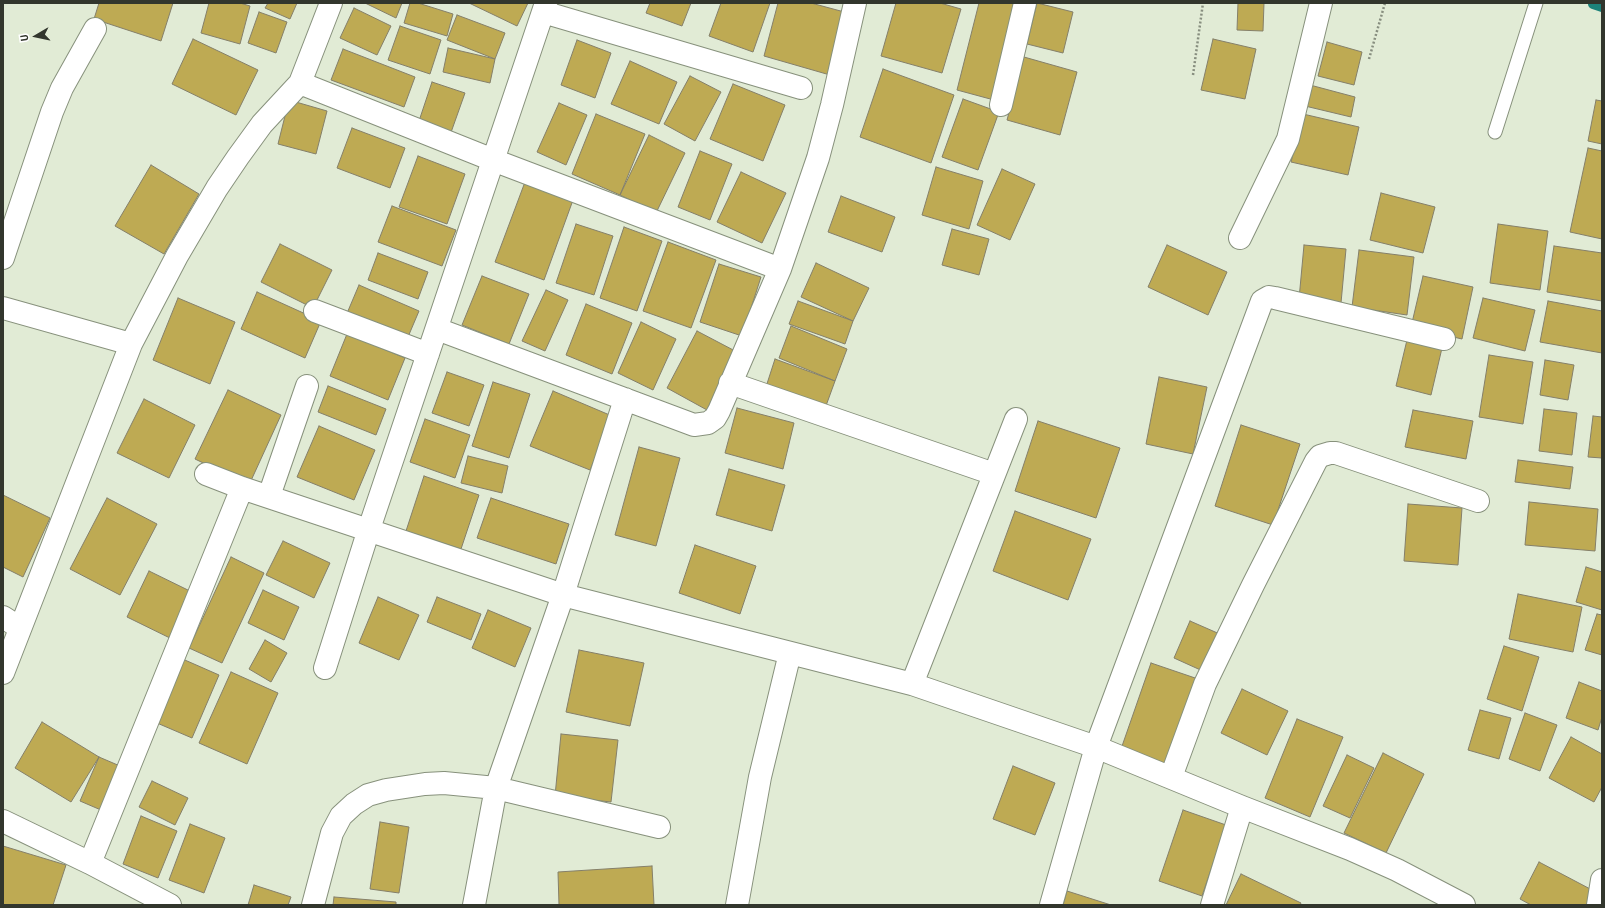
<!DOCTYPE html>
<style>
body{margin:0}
#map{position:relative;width:1605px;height:908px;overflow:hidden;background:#e1ebd5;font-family:"Archivo Narrow",sans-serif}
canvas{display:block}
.frame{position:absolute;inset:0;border:4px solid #32362d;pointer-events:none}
.north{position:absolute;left:16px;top:16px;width:40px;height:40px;-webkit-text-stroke:3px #fff;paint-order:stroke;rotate:261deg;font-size:11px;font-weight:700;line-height:16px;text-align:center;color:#32362d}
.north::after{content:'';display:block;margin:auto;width:14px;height:18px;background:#32362d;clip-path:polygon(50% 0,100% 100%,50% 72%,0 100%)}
</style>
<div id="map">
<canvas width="1605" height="908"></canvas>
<div class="frame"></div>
<div class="north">U</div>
</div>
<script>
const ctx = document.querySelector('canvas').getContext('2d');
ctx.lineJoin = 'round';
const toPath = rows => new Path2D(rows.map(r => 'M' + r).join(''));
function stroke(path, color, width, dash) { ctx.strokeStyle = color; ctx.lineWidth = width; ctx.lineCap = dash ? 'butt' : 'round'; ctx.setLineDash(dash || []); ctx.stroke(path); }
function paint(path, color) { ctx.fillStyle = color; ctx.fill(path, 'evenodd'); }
stroke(toPath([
 [1593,4,1602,7]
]), '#1d837a', 10);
const building = toPath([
 [99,3,173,3,161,41,94,19,99,3],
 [209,3,240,3,250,6,240,44,201,33,209,3],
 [268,3,297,3,290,19,265,8,268,3],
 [365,3,402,3,396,18,365,3],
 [410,3,418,3,453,14,447,36,404,23,410,3],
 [469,3,528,3,517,26,469,3],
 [650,3,691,3,682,26,646,13,650,3],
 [721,3,770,3,753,52,709,36,721,3],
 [778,3,811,3,848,13,830,75,764,56,778,3],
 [896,3,940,3,961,9,942,73,881,56,896,3],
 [979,3,1019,3,994,100,957,90,979,3],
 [1037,3,1073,12,1063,53,1027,44,1037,3],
 [1238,3,1264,3,1263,31,1237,30,1238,3],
 [354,8,391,26,377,55,340,38,354,8],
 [259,12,287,22,276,53,248,43,259,12],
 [457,15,505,33,495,59,447,40,457,15],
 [400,26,441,40,430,74,388,60,400,26],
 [193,39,258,70,236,115,172,84,193,39],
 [1213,39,1256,49,1245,99,1201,90,1213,39],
 [577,40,611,53,595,98,561,85,577,40],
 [1327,42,1362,52,1354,85,1318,76,1327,42],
 [448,48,495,59,490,83,443,72,448,48],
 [343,49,415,77,404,107,331,80,343,49],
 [1024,57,1077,72,1060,135,1007,120,1024,57],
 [630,61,677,82,659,124,611,104,630,61],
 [883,69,954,95,931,163,860,137,883,69],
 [690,76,721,92,695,141,664,124,690,76],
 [432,82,465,93,449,138,417,127,432,82],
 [733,84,785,105,763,161,710,139,733,84],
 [1310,85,1355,97,1351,117,1305,106,1310,85],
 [963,99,999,112,978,170,942,157,963,99],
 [289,100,327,111,316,154,278,144,289,100],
 [1596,100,1602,101,1602,144,1588,141,1596,100],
 [559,103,587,115,566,165,537,152,559,103],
 [596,114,645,134,620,195,572,174,596,114],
 [1303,114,1359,127,1348,175,1291,162,1303,114],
 [352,128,405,148,390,188,337,168,352,128],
 [649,135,685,153,656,213,620,195,649,135],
 [1588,148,1602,151,1602,239,1570,232,1588,148],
 [700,151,732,164,710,220,678,207,700,151],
 [418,156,465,174,447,224,399,207,418,156],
 [151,165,199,194,164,254,115,226,151,165],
 [936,167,983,181,969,229,922,215,936,167],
 [1002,169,1035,184,1010,240,977,225,1002,169],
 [741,172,786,193,762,243,717,222,741,172],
 [525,182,573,200,544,280,495,262,525,182],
 [1381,193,1435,207,1423,253,1370,240,1381,193],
 [841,196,895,217,882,252,828,232,841,196],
 [392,206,456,230,442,266,378,242,392,206],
 [576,224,613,236,594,295,556,283,576,224],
 [1498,224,1548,231,1540,290,1490,283,1498,224],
 [624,227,662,241,637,311,600,298,624,227],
 [952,229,989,239,979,275,942,265,952,229],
 [668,242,716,260,691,328,643,311,668,242],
 [280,244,332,270,313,308,261,282,280,244],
 [1167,245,1227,272,1208,315,1148,287,1167,245],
 [1304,245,1346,249,1341,303,1299,299,1304,245],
 [1554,246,1602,253,1602,301,1547,292,1554,246],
 [1359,250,1414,257,1407,315,1352,307,1359,250],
 [378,253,428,272,418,299,368,280,378,253],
 [816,263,869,288,853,321,801,297,816,263],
 [719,264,761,277,742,336,700,322,719,264],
 [482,276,529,294,509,344,462,325,482,276],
 [1423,276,1473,287,1462,339,1411,327,1423,276],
 [359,285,419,311,405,344,345,318,359,285],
 [546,290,568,300,545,351,522,341,546,290],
 [257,292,321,321,305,358,241,329,257,292],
 [178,298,235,322,210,384,153,360,178,298],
 [1483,298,1535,310,1525,351,1473,338,1483,298],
 [798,301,853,321,845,344,789,324,798,301],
 [1548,301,1602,311,1602,353,1540,342,1548,301],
 [586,304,632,323,612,374,566,355,586,304],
 [641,322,676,339,653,390,618,373,641,322],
 [791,326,847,349,835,381,779,358,791,326],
 [697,331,737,352,707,410,667,388,697,331],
 [347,334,405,358,388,400,330,376,347,334],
 [1407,340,1442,348,1431,395,1396,386,1407,340],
 [1489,355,1533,362,1523,424,1479,417,1489,355],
 [775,359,835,381,823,414,764,393,775,359],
 [1545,360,1574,365,1568,400,1540,395,1545,360],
 [447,372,484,385,469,426,432,413,447,372],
 [1159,377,1207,387,1193,454,1146,444,1159,377],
 [493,382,530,394,509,458,472,446,493,382],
 [328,386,386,409,376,435,318,412,328,386],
 [228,390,281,415,249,485,195,459,228,390],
 [553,391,612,416,590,470,530,446,553,391],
 [144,399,195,425,169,478,117,453,144,399],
 [737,408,794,423,783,469,725,453,737,408],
 [1544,409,1577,413,1572,455,1539,451,1544,409],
 [1413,410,1473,421,1466,459,1405,447,1413,410],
 [1593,416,1602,417,1602,458,1588,457,1593,416],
 [425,419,470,435,455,478,410,462,425,419],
 [1038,421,1120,448,1096,518,1015,491,1038,421],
 [1241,425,1300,444,1273,525,1215,506,1241,425],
 [319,426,375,450,354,500,297,477,319,426],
 [639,447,680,458,656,546,615,535,639,447],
 [468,456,508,466,502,493,461,483,468,456],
 [1518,460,1573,467,1570,489,1515,482,1518,460],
 [729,469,785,485,772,531,716,515,729,469],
 [424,476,479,495,461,549,406,531,424,476],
 [3,495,50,518,23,577,3,567,3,495],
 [107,498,157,524,120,595,70,569,107,498],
 [491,498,569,524,556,564,477,538,491,498],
 [1529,502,1598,509,1595,551,1525,545,1529,502],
 [1408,504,1462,508,1458,565,1404,561,1408,504],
 [1015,511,1091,539,1068,600,993,571,1015,511],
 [283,541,330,563,314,598,266,575,283,541],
 [695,545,756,566,740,614,679,593,695,545],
 [231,557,264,573,222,663,189,648,231,557],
 [1586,567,1602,572,1602,610,1576,602,1586,567],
 [149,571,196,594,174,640,127,617,149,571],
 [263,590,299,607,284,640,248,623,263,590],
 [1518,594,1582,607,1573,652,1509,639,1518,594],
 [378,597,419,615,399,660,359,643,378,597],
 [437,597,481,614,471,640,427,622,437,597],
 [488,610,531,628,515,667,472,648,488,610],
 [1597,614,1602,615,1602,655,1585,650,1597,614],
 [1190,621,1222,635,1205,672,1174,658,1190,621],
 [265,640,287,653,271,682,249,669,265,640],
 [1504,646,1539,657,1522,711,1487,699,1504,646],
 [579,650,644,663,630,726,566,712,579,650],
 [178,657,219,675,192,738,150,720,178,657],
 [1151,663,1201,680,1171,767,1121,749,1151,663],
 [231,672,278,693,247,764,199,743,231,672],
 [1579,682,1602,691,1602,717,1598,730,1566,718,1579,682],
 [1242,689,1288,711,1267,755,1221,733,1242,689],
 [1480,710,1511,718,1499,759,1468,750,1480,710],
 [1525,713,1557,725,1540,771,1509,759,1525,713],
 [1297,719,1343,737,1310,817,1265,798,1297,719],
 [42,722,99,757,71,802,15,768,42,722],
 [561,734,618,740,611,802,555,796,561,734],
 [1571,737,1602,754,1602,787,1594,802,1549,778,1571,737],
 [1383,753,1424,774,1386,853,1344,833,1383,753],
 [1347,755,1374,768,1350,818,1323,806,1347,755],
 [99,757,120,766,101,810,80,801,99,757],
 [1013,766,1055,783,1035,835,993,819,1013,766],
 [152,781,188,798,175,825,139,807,152,781],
 [1183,810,1226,825,1202,896,1159,881,1183,810],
 [141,816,177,831,158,878,123,864,141,816],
 [380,822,409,827,399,893,370,889,380,822],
 [190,824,225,838,204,893,169,880,190,824],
 [3,846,66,865,53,905,3,905,3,846],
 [1539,862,1594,891,1587,905,1531,905,1520,899,1539,862],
 [652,866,654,905,559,905,558,872,652,866],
 [1241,874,1301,903,1300,905,1226,905,1241,874],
 [254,885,291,897,288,905,248,905,254,885],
 [1067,891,1111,905,1063,905,1067,891],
 [334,897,396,902,396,905,333,905,334,897]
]);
paint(building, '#beaa53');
stroke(building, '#847f69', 1);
const service = toPath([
 [1495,132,1536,3]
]);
const minor = toPath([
 [543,12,801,88],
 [300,83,493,160,780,269],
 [1001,105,1025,3],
 [1240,238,1288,139,1321,3],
 [3,258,52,112,62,88,95,29],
 [3,308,131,344],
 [315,311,428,354],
 [437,329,694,425,708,423,715,418,719,411,780,269,818,158,832,105,855,3],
 [730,383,994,474],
 [206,474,242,488,563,595,912,684,1096,747,1242,807,1350,849,1397,870,1464,905],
 [269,496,307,386],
 [3,617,20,628],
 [325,668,369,529,546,3],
 [3,673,131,344,177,256,217,188,238,157,262,124,300,83,331,3],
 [912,684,1016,419],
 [1171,777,1205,684,1253,585,1316,461,1320,456,1330,453,1336,453,1478,501],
 [3,821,90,863,170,905],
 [90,863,242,488],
 [313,905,332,833,341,816,354,804,368,795,386,790,425,784,444,783,496,788,659,827],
 [474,905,496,788,563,595,625,399],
 [737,905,760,777,790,653],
 [1051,905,1096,747,1262,301,1269,297,1275,298,1444,339],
 [1212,905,1242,807],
 [1598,905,1602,880]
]);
stroke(service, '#87917c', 15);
stroke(minor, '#87917c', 24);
stroke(toPath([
 [1369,59,1385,3],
 [1193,75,1203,3]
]), '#878e7f', 2.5, [2, 2]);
stroke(service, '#fff', 13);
stroke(minor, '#fff', 22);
</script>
